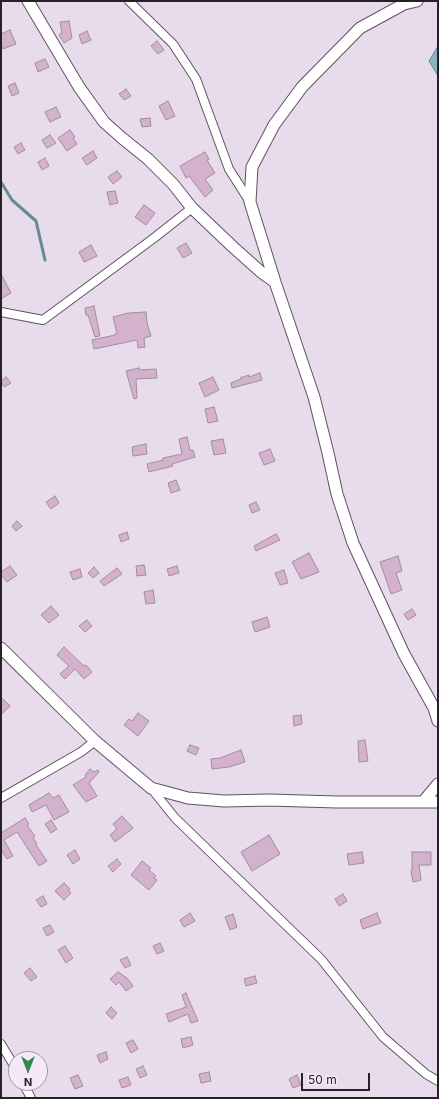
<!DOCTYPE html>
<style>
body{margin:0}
#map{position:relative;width:439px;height:1099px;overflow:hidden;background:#e8dbeb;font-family:Inter,sans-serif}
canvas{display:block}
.frame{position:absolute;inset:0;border:2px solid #262127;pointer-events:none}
.north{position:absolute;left:8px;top:1051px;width:40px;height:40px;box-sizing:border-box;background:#f5e8f8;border:1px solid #a298a4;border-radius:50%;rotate:180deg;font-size:11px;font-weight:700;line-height:16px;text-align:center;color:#262127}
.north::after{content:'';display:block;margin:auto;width:14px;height:18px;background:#388655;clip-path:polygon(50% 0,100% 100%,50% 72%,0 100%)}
.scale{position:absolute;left:301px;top:1073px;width:69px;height:18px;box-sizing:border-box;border:2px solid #262127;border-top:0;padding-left:5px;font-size:12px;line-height:14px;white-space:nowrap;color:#262127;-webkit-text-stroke:3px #f5e8f8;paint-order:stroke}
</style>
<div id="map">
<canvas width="439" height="1099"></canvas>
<div class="frame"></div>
<div class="north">N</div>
<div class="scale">50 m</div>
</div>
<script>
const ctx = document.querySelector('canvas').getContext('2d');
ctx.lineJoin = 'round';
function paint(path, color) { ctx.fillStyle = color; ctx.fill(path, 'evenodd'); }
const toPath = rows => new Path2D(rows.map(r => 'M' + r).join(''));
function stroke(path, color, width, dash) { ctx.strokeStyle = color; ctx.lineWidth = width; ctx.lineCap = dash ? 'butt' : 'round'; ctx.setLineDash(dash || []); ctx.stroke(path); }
const water = toPath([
 [438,46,438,76,429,61,438,46]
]);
paint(water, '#86b6c4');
stroke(water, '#698995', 1);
stroke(toPath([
 [1,182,12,200,36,221,45,260]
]), '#698995', 3);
const building = toPath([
 [69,21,72,38,64,43,59,35,62,33,60,22,69,21],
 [10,30,16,44,3,49,1,44,1,34,10,30],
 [87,31,91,40,82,44,79,35,87,31],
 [157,41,164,50,158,54,151,46,157,41],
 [45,59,49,67,38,72,35,63,45,59],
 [15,83,19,93,12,96,8,86,15,83],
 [126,89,131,96,124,100,119,94,126,89],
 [168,101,175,116,166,120,159,106,168,101],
 [56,107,61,117,50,122,45,112,56,107],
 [150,118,151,126,142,127,140,119,150,118],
 [70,130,75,137,73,138,77,144,67,151,58,138,70,130],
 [50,135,56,143,47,148,42,140,50,135],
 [21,143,25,150,18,154,14,147,21,143],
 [93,151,97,158,87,165,82,158,93,151],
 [205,152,209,159,207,160,215,173,205,179,213,190,205,197,189,176,186,178,180,166,205,152],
 [45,158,49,166,42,170,38,162,45,158],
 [117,171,122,177,113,184,108,177,117,171],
 [115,191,118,203,110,205,107,192,115,191],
 [144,205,155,213,146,225,135,217,144,205],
 [186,243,192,253,183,258,177,248,186,243],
 [91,245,97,256,84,262,79,252,91,245],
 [1,274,11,293,1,299,1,274],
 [94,306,100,336,95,337,88,315,86,315,85,308,94,306],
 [146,312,147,323,151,336,144,338,145,347,138,348,137,340,94,349,92,340,115,335,115,334,117,333,113,317,128,313,146,312],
 [139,368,139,370,156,369,157,378,136,379,137,398,134,399,126,371,139,368],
 [260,373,262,380,232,388,231,383,241,379,240,378,249,375,249,377,260,373],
 [6,377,11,383,4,387,1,381,6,377],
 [213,377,219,390,205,397,199,383,213,377],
 [214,407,218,421,208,423,205,409,214,407],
 [187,437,190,450,193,450,195,457,172,464,173,466,149,472,147,464,163,460,163,458,182,454,179,439,187,437],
 [223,439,226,453,214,455,211,441,223,439],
 [146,444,147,454,133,456,132,447,146,444],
 [270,449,275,461,264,465,259,453,270,449],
 [176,480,180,490,171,493,168,483,176,480],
 [55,496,59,503,51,509,46,502,55,496],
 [256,502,260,510,252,513,249,505,256,502],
 [17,521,22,526,16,531,12,526,17,521],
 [127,532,129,539,121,542,119,535,127,532],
 [276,534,280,540,256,551,254,546,276,534],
 [309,553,319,572,301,579,292,562,309,553],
 [398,556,402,571,396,573,402,590,391,594,380,562,398,556],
 [144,565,146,575,137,576,136,566,144,565],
 [10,566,17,575,7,582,1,575,1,572,10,566],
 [177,566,179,573,169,576,167,569,177,566],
 [94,567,99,573,93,578,88,573,94,567],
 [117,568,122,574,104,586,100,581,117,568],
 [80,569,82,577,73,580,70,572,80,569],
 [284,570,288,583,280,585,275,573,284,570],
 [153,590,155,603,146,604,144,592,153,590],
 [51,606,59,615,49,623,41,615,51,606],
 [412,609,416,615,408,620,404,614,412,609],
 [267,617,270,627,255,632,252,622,267,617],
 [87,620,92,626,85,632,79,626,87,620],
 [64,647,84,666,86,665,92,672,84,679,75,669,65,679,60,674,69,666,57,655,64,647],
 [1,697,10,706,1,715,1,697],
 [138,713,149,721,138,736,124,725,129,719,132,721,138,713],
 [301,715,302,724,294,726,293,716,301,715],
 [365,740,368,761,359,762,358,741,365,740],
 [190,745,199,748,196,755,187,751,190,745],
 [241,750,245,762,229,767,212,769,211,759,220,758,241,750],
 [90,769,94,772,98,770,99,772,89,783,97,796,86,802,73,785,86,777,85,775,90,769],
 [49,793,53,798,59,795,69,812,54,820,46,805,32,812,29,805,49,793],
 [122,816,133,828,115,842,110,835,117,829,113,824,122,816],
 [25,818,29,824,27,825,35,836,33,838,37,844,36,845,47,861,39,866,17,832,4,840,13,856,7,859,1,850,1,833,25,818],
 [51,820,57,829,51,833,45,824,51,820],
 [269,835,280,854,252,871,241,852,269,835],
 [75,850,80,859,73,864,67,855,75,850],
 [362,852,364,863,349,865,347,854,362,852],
 [412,852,431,852,431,865,419,865,421,880,413,882,411,871,412,870,412,852],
 [117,859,121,864,113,872,108,866,117,859],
 [142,861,151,868,149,870,156,876,154,878,157,880,149,890,131,875,142,861],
 [64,883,70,889,68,890,71,893,64,900,55,891,64,883],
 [343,894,347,901,339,906,335,899,343,894],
 [43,896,47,904,41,907,36,900,43,896],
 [190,913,195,921,184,927,180,920,190,913],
 [377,913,381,923,363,929,360,920,377,913],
 [233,914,237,927,230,930,225,917,233,914],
 [50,925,54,932,47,936,43,928,50,925],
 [160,943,164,951,157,954,153,946,160,943],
 [65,946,73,958,66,963,58,950,65,946],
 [127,957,131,965,125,968,120,960,127,957],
 [30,968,37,977,31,981,24,973,30,968],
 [118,972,127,978,133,986,126,991,119,982,116,985,110,979,118,972],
 [255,976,257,983,246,986,244,979,255,976],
 [186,993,198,1021,191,1023,188,1014,169,1022,166,1014,186,1007,182,995,186,993],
 [111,1007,117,1013,112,1019,106,1013,111,1007],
 [191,1037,193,1045,183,1048,181,1039,191,1037],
 [133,1040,138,1049,131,1053,126,1043,133,1040],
 [106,1052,108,1059,100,1063,97,1055,106,1052],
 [143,1066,147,1075,140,1078,136,1069,143,1066],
 [209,1072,211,1081,201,1083,199,1074,209,1072],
 [78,1075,83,1086,75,1089,70,1078,78,1075],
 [297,1075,301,1085,293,1088,289,1079,297,1075],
 [128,1077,131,1085,122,1088,119,1080,128,1077]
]);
paint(building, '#d4b1cc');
stroke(building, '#9f8f9b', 1);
const street = toPath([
 [129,1,173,44,196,79,229,169,250,202],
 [1,312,43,320,154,238,192,208],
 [151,788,175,818,321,959,383,1037,426,1074,438,1081],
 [1,798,81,752,95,741],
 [1,1044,16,1069],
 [23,1083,31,1098]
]);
const secondary = toPath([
 [28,1,79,87,104,122,122,138,148,159,173,184,192,208,233,247,261,272,275,282],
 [417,1,404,4,360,28,302,87,274,125,252,167,250,202,275,282,314,397,328,453,337,494,353,543,404,654,434,708,438,721],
 [1,648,95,741,151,788,188,798,224,801,269,800,337,802,438,802],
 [423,802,438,784]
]);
stroke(street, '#5e5360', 10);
stroke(secondary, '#5e5360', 13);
stroke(street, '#fff', 8);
stroke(secondary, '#fff', 11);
</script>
